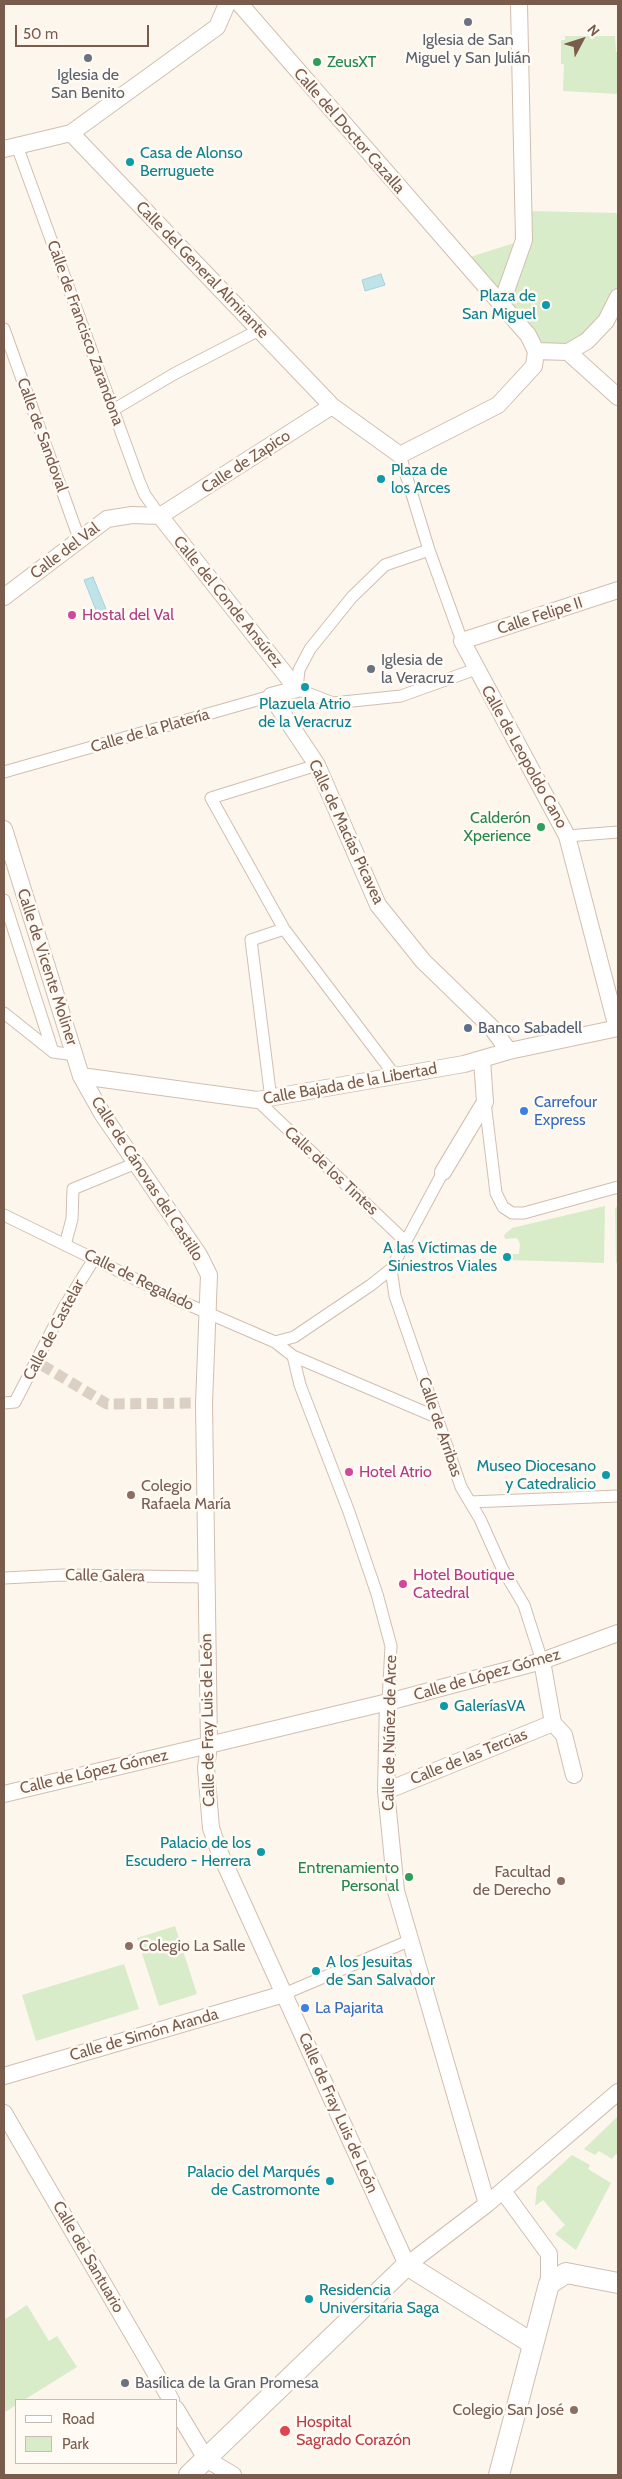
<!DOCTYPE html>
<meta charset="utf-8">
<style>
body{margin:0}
#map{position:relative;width:622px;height:2479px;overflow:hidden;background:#fdf6ec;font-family:Cabin,sans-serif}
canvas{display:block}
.frame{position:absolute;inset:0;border:5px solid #7a5c4d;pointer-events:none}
.legend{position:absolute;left:15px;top:2399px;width:162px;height:65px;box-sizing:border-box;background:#fffaf3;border:1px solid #cabbb1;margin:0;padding:6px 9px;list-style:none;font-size:15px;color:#7a5c4d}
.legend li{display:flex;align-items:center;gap:10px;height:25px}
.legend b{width:25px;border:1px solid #cabbb1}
.north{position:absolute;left:557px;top:15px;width:50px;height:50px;-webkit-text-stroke:4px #fffaf3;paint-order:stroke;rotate:50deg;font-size:14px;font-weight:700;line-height:20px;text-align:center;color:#7a5c4d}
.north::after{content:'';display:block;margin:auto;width:18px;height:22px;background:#7a5c4d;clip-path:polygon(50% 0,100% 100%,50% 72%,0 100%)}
.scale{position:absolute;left:15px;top:25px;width:134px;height:22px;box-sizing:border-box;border:2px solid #7a5c4d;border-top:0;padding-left:6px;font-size:15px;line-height:18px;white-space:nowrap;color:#7a5c4d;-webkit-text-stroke:4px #fffaf3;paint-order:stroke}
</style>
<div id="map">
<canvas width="622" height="2479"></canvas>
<div class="frame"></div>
<ul class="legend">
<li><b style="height:6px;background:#fff"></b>Road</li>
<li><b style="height:14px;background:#d8ecc9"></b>Park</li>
</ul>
<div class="north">N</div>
<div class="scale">50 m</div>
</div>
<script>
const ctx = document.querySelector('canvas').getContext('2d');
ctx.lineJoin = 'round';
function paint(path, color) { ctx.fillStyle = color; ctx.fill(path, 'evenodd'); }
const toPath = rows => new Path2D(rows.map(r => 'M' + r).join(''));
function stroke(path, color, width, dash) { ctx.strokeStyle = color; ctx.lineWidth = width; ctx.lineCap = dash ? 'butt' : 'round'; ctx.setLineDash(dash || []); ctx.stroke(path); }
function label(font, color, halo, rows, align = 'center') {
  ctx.font = font + ' Cabin,sans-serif'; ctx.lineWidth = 5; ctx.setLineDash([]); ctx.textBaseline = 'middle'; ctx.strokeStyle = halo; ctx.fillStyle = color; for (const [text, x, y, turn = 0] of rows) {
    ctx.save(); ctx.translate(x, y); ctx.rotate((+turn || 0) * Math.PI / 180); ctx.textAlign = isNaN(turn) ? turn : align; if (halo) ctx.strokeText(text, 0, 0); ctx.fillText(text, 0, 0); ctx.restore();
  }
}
paint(toPath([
 [565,36,615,36,616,52,618,52,618,94,563,91,564,64,561,64,561,40,565,40],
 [529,211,618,213,618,286,601,320,568,348,547,349,504,296,467,258,530,238],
 [618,1205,618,1264,616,1263,615,1209],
 [605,1206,604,1263,509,1260,509,1254,519,1254,520,1244,517,1238,505,1239,504,1235,512,1228],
 [175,1926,197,1994,159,2006,137,1938],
 [124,1964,139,2009,36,2041,22,1995],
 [618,2116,618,2155,616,2154,612,2159,599,2151,595,2155,584,2149],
 [572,2155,590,2165,588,2169,611,2183,576,2250,555,2234,565,2225,543,2200,535,2206,537,2187],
 [27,2305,49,2341,57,2336,77,2367,24,2400,16,2400,16,2405,4,2413,4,2320]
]), '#d8ecc9');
const water = toPath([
 [381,274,385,285,365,291,362,280,381,274],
 [93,577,106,609,97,613,84,580,93,577]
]);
paint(water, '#bfe3e8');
stroke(water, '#a5d3da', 1);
stroke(toPath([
 [42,1365,107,1404,197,1403]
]), '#dcd0c4', 11, [11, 5.5]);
const pedestrian = toPath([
 [17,146,139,481,145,495,160,516],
 [4,329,80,541],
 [113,410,174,374,259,330],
 [400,455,429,550,462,641],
 [429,550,385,565,352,597,310,649,299,670,297,689,333,703,401,696,476,669],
 [4,772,271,696],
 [567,836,618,832],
 [4,900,53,1052,75,1055],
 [284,929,396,1077],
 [4,1013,53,1052],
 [271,1099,251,940,284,929,211,798,317,765],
 [257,1100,405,1241],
 [485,1102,496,1193,503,1207,512,1213,524,1213,618,1187],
 [4,1215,180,1301,275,1342,293,1356,436,1417],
 [65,1245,72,1219,73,1189,136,1163],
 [391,1269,395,1296,461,1487,480,1519,502,1568,524,1605,542,1661],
 [275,1342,294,1337,371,1285,391,1269,443,1172],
 [293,1356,300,1385,349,1512,377,1594,391,1646,388,1702],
 [4,1403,15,1402,63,1309,94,1259],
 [470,1502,618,1496],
 [4,1578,63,1575,206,1577],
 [284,1994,411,1940]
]);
const minor = toPath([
 [240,4,528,335,536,351],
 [71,133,332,406,400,455,498,405,534,366,536,351],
 [4,149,71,133,217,27,227,4],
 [501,305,524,240,519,4],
 [536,351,568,352,587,341,606,321,618,297],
 [568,352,618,397],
 [160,516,297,689,271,696,317,765,378,905,423,961,491,1027,509,1051],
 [4,597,107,519,132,515,160,516,332,406],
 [4,829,81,1076,103,1115,199,1255,209,1275,204,1403,209,1745,206,1768,211,1828,219,1851,407,2265,487,2204,618,2092],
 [617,1028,567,836,462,641,618,590],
 [81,1076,257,1100,464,1064,509,1051,618,1028],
 [443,1172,485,1102,482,1060],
 [542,1661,553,1723,564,1735,574,1775],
 [388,1702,386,1791,396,1891,487,2204],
 [386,1791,553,1723],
 [4,1794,388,1702,542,1661,618,1633],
 [4,2076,284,1994],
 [4,2113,171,2400],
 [503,2191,549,2254,549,2284],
 [176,2409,206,2459,233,2475]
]);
const tertiary = toPath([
 [189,2475,407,2265,533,2344],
 [499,2475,549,2284,566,2273,618,2283]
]);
stroke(pedestrian, '#d1beb0', 13);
stroke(minor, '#d1beb0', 18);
stroke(tertiary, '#d1beb0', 22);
stroke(pedestrian, '#fff', 11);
stroke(minor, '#fff', 16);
stroke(tertiary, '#fff', 20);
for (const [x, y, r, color] of [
 [468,22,5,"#6b7280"],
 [88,58,5,"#6b7280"],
 [317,62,5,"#2e9e5b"],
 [130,162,5,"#0f9aa8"],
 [546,305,5,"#0f9aa8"],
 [381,479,5,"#0f9aa8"],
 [72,615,5,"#d1479c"],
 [371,669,5,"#6b7280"],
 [305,687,5,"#0f9aa8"],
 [541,827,5,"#2e9e5b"],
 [468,1028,5,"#5c6f8a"],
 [524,1111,5,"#3f7fe0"],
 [507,1257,5,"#0f9aa8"],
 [349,1472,5,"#d1479c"],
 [606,1475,5,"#0f9aa8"],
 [131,1495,5,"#8d6e63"],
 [403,1584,5,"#d1479c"],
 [444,1706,5,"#0f9aa8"],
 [261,1852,5,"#0f9aa8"],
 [409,1877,5,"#2e9e5b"],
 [561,1881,5,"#8d6e63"],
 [129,1946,5,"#8d6e63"],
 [316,1971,5,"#0f9aa8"],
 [305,2008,5,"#3f7fe0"],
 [330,2181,5,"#0f9aa8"],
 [309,2299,5,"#0f9aa8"],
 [125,2383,5,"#6b7280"],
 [574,2410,5,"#8d6e63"],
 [285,2431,6,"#e0444e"]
]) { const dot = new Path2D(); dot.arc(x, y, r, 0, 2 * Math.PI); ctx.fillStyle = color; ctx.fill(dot); stroke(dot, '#fffaf3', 2); }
label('16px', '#5b616d', '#fffaf3', [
 ["Iglesia de San",468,40],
 ["Miguel y San Julián",468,58],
 ["Iglesia de",88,75],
 ["San Benito",88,93],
 ["Iglesia de",381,660,"left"],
 ["la Veracruz",381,678,"left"],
 ["Basílica de la Gran Promesa",135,2383,"left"]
]);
label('16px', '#27864d', '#fffaf3', [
 ["ZeusXT",327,62,"left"],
 ["Calderón",531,818],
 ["Xperience",531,836],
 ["Entrenamiento",399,1868],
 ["Personal",399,1886]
], 'right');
label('16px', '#7a5c4d', '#fffaf3', [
 ["Calle del Doctor Cazalla",349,131,49],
 ["Calle del General Almirante",202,270,46],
 ["Calle de Francisco Zarandona",85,333,70],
 ["Calle de Sandoval",42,435,70],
 ["Calle de Zapico",246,462,-33],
 ["Calle del Val",65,551,-37],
 ["Calle del Conde Ansúrez",228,602,51],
 ["Calle Felipe II",540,616,-18],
 ["Calle de la Platería",150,731,-16],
 ["Calle de Leopoldo Cano",524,757,61],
 ["Calle de Macías Picavea",346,832,65],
 ["Calle de Vicente Moliner",47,967,72],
 ["Calle Bajada de la Libertad",350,1084,-10],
 ["Calle de los Tintes",331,1171,43],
 ["Calle de Cánovas del Castillo",147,1179,57],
 ["Calle de Regalado",139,1280,26],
 ["Calle de Castelar",54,1330,-62],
 ["Calle de Arribas",440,1427,71],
 ["Calle Galera",105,1576,1],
 ["Calle de López Gómez",487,1675,-16],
 ["Calle de Fray Luis de León",208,1720,-91],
 ["Calle de Núñez de Arce",390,1733,-89],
 ["Calle de las Tercias",469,1757,-22],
 ["Calle de López Gómez",94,1772,-13],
 ["Calle de Simón Aranda",144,2035,-16],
 ["Calle de Fray Luis de León",338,2113,66],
 ["Calle del Santuario",88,2257,60]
]);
label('16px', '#0d838f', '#fffaf3', [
 ["Casa de Alonso",140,153],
 ["Berruguete",140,171],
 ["Plaza de",536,296,"right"],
 ["San Miguel",536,314,"right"],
 ["Plaza de",391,470],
 ["los Arces",391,488],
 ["Plazuela Atrio",305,704,"center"],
 ["de la Veracruz",305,722,"center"],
 ["A las Víctimas de",497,1248,"right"],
 ["Siniestros Viales",497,1266,"right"],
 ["Museo Diocesano",596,1466,"right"],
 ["y Catedralicio",596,1484,"right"],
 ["GaleríasVA",454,1706],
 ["Palacio de los",251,1843,"right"],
 ["Escudero - Herrera",251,1861,"right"],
 ["A los Jesuitas",326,1962],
 ["de San Salvador",326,1980],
 ["Palacio del Marqués",320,2172,"right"],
 ["de Castromonte",320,2190,"right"],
 ["Residencia",319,2290],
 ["Universitaria Saga",319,2308]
], 'left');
label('16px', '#b23c85', '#fffaf3', [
 ["Hostal del Val",82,615],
 ["Hotel Atrio",359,1472],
 ["Hotel Boutique",413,1575],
 ["Catedral",413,1593]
], 'left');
label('16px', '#4e5e75', '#fffaf3', [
 ["Banco Sabadell",478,1028]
], 'left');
label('16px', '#366cbe', '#fffaf3', [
 ["Carrefour",534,1102],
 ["Express",534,1120],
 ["La Pajarita",315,2008]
], 'left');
label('16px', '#785e54', '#fffaf3', [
 ["Colegio",141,1486],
 ["Rafaela María",141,1504],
 ["Facultad",551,1872,"right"],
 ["de Derecho",551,1890,"right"],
 ["Colegio La Salle",139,1946],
 ["Colegio San José",564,2410,"right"]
], 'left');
label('16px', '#be3a42', '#fffaf3', [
 ["Hospital",296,2422],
 ["Sagrado Corazón",296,2440]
], 'left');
</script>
